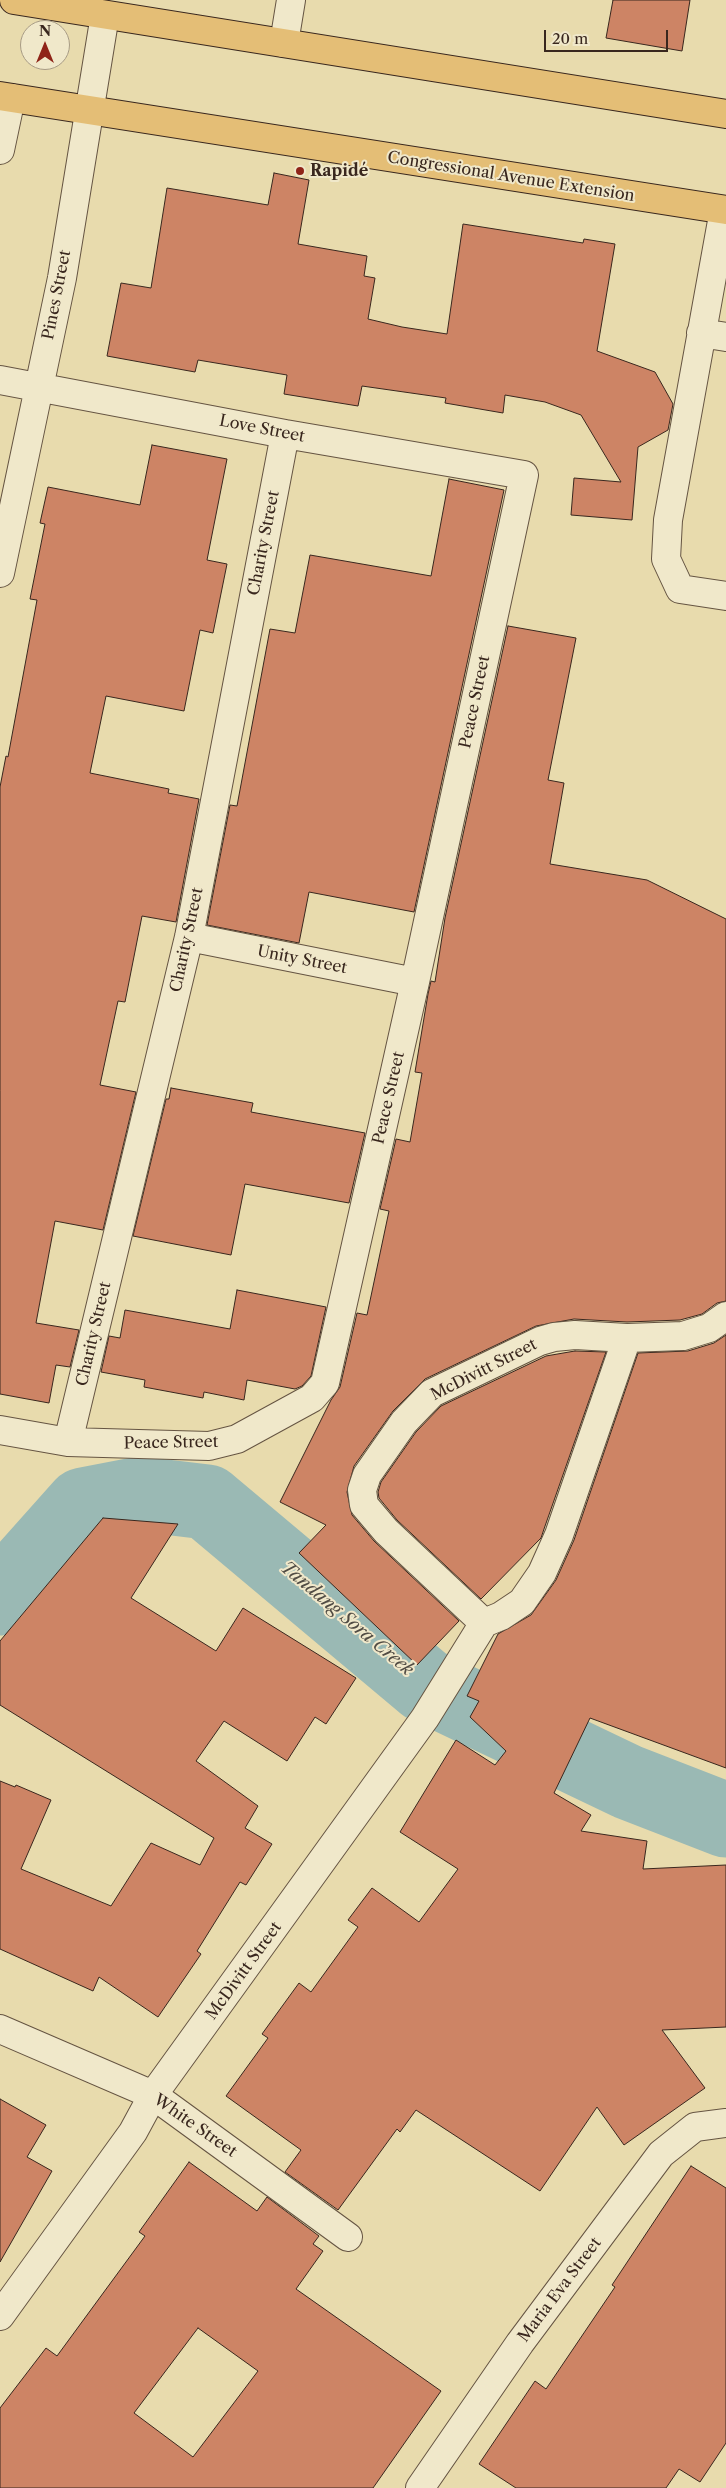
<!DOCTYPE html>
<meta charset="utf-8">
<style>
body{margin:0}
#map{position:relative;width:726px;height:2488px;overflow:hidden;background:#e8dbad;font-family:"Libre Caslon Text",serif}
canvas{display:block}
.north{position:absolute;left:20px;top:20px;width:50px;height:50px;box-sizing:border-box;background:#f0e8ca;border:1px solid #a79b85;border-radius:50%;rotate:0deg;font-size:14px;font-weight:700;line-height:20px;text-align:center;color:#39271e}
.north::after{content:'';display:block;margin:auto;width:18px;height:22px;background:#8f2418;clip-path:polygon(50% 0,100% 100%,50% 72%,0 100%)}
.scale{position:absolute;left:544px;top:30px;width:124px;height:22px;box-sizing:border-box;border:2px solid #39271e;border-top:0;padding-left:6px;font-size:15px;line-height:18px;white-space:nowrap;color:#39271e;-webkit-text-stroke:4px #f0e8ca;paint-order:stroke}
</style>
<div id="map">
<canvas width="726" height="2488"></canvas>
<div class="north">N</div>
<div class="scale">20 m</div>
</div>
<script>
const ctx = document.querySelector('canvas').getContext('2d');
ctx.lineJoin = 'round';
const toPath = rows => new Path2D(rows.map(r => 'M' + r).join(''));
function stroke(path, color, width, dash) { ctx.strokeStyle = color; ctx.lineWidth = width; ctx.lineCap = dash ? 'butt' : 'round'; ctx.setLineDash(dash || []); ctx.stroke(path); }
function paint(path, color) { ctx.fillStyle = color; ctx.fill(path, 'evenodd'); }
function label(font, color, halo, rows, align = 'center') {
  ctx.font = font + ' "Libre Caslon Text",serif'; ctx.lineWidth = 4; ctx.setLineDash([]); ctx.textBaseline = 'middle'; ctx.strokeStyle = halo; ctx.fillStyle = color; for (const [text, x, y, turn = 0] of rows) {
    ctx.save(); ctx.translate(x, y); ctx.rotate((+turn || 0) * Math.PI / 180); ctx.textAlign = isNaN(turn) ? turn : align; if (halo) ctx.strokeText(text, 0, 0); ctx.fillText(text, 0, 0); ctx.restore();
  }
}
stroke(toPath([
 [0,1598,83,1505,140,1494,207,1502,425,1685,628,1782,726,1820]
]), '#9ab9b4', 75);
const building = toPath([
 [613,0,690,0,682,51,606,38,613,0],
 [274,173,309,180,298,244,367,256,364,276,375,278,368,319,402,327,447,334,463,224,583,243,584,239,615,244,597,351,655,372,673,404,668,430,638,447,632,520,571,515,574,478,621,482,581,415,545,402,505,395,503,413,445,403,446,398,362,386,358,406,284,394,287,375,198,360,195,372,107,356,121,283,151,288,167,188,268,205,274,173],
 [152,445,227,459,207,560,227,564,213,633,200,630,184,711,106,696,90,773,169,789,168,793,199,799,176,922,142,916,125,1002,118,1001,100,1085,136,1092,103,1230,55,1221,36,1323,79,1330,70,1367,56,1365,49,1403,0,1394,0,787,6,756,8,757,37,600,30,599,45,524,40,523,48,487,140,505,152,445],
 [449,479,504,490,414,912,309,892,299,943,207,925,230,805,237,806,270,629,295,633,310,555,431,576,449,479],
 [508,626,576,638,548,780,564,783,550,864,647,880,726,919,726,1301,717,1303,702,1314,680,1320,627,1322,574,1319,536,1326,425,1379,393,1411,354,1466,347,1492,352,1515,374,1541,459,1621,417,1665,299,1553,326,1525,280,1502,331,1400,340,1387,357,1313,367,1315,389,1211,380,1209,396,1139,410,1142,422,1073,415,1072,428,994,431,981,435,982,445,918,508,626],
 [171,1088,253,1103,251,1112,365,1133,349,1203,245,1184,231,1255,133,1236,166,1099,169,1099,171,1088],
 [237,1290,326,1307,311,1376,302,1386,295,1389,247,1380,244,1400,204,1392,203,1398,144,1387,145,1380,101,1372,109,1336,120,1338,125,1310,230,1329,237,1290],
 [726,1335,726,1768,590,1718,554,1793,591,1815,581,1831,647,1841,643,1869,726,1865,726,2027,662,2030,705,2088,624,2145,597,2107,540,2191,416,2110,400,2132,397,2129,338,2210,285,2172,301,2150,226,2096,268,2038,262,2034,299,1983,311,1992,358,1927,348,1920,372,1888,419,1922,458,1869,400,1832,456,1740,495,1765,506,1751,470,1717,479,1701,467,1696,498,1634,531,1615,556,1580,574,1540,638,1353,688,1351,714,1343,726,1335],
 [575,1351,606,1352,544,1529,541,1538,481,1599,397,1520,379,1498,378,1492,381,1482,416,1432,441,1406,546,1356,575,1351],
 [103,1518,178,1524,131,1598,216,1651,243,1608,356,1678,326,1724,315,1717,287,1761,224,1721,196,1761,258,1806,245,1828,272,1844,246,1885,240,1882,197,1951,201,1954,158,2017,99,1977,93,1991,0,1949,0,1781,15,1787,16,1785,51,1800,21,1869,111,1906,151,1843,200,1865,214,1838,0,1705,0,1641,103,1518],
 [0,2099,46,2125,27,2157,52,2171,0,2262,0,2099],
 [189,2162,257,2211,267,2197,319,2236,313,2244,323,2251,296,2289,441,2391,373,2488,0,2488,0,2408,46,2348,57,2356,145,2236,139,2232,189,2162],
 [198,2328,258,2371,193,2457,134,2413,198,2328],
 [691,2166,726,2188,726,2443,700,2482,679,2469,666,2488,516,2488,479,2464,535,2381,546,2389,615,2287,612,2285,691,2166]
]);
paint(building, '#cd8465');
stroke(building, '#39271e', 1);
const minor = toPath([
 [284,43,291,0],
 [0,150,11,98],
 [724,210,668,520,666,559,680,589,726,596],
 [701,333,726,337],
 [0,380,285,434,524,475,415,982,325,1383,312,1398,237,1439,209,1446,68,1442,0,1430],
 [0,573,62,278,105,15],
 [189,937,415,982],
 [627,1338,559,1535,542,1573,522,1602,501,1616,484,1623,386,1531,364,1505,362,1490,367,1475,404,1422,432,1393,540,1341,554,1337,575,1335,627,1338,683,1336,709,1328,726,1316],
 [68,1442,189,937,285,434],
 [0,2029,153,2095,348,2237],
 [0,2316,133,2132,153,2095,425,1718,484,1623],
 [420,2488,520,2343,661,2154,695,2127,726,2123]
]);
const major = toPath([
 [14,0,726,114],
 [0,96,726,210]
]);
stroke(minor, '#655442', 30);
stroke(major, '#39271e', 30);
stroke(minor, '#f0e8ca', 28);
stroke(major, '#e4be76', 28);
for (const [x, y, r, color] of [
 [300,171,5,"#8f2418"]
]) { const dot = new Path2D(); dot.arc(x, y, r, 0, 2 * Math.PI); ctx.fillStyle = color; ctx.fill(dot); stroke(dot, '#f0e8ca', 2); }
label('bold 16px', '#39271e', '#f0e8ca', [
 ["Rapidé",310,171]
], 'left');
label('16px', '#39271e', '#f0e8ca', [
 ["Congressional Avenue Extension",511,177,9],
 ["Pines Street",57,295,-79],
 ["Love Street",262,429,11],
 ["Charity Street",264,543,-79],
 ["Peace Street",475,702,-78],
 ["Charity Street",187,940,-78],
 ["Unity Street",302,960,11],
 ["Peace Street",389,1098,-77],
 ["Charity Street",94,1334,-77],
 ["McDivitt Street",484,1370,-27],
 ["Peace Street",171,1443,-1],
 ["McDivitt Street",244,1971,-54],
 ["White Street",195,2126,35],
 ["Maria Eva Street",560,2290,-53]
]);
label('italic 18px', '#514c44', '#f0e8ca', [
 ["Tandang Sora Creek",347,1619,40]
]);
</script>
